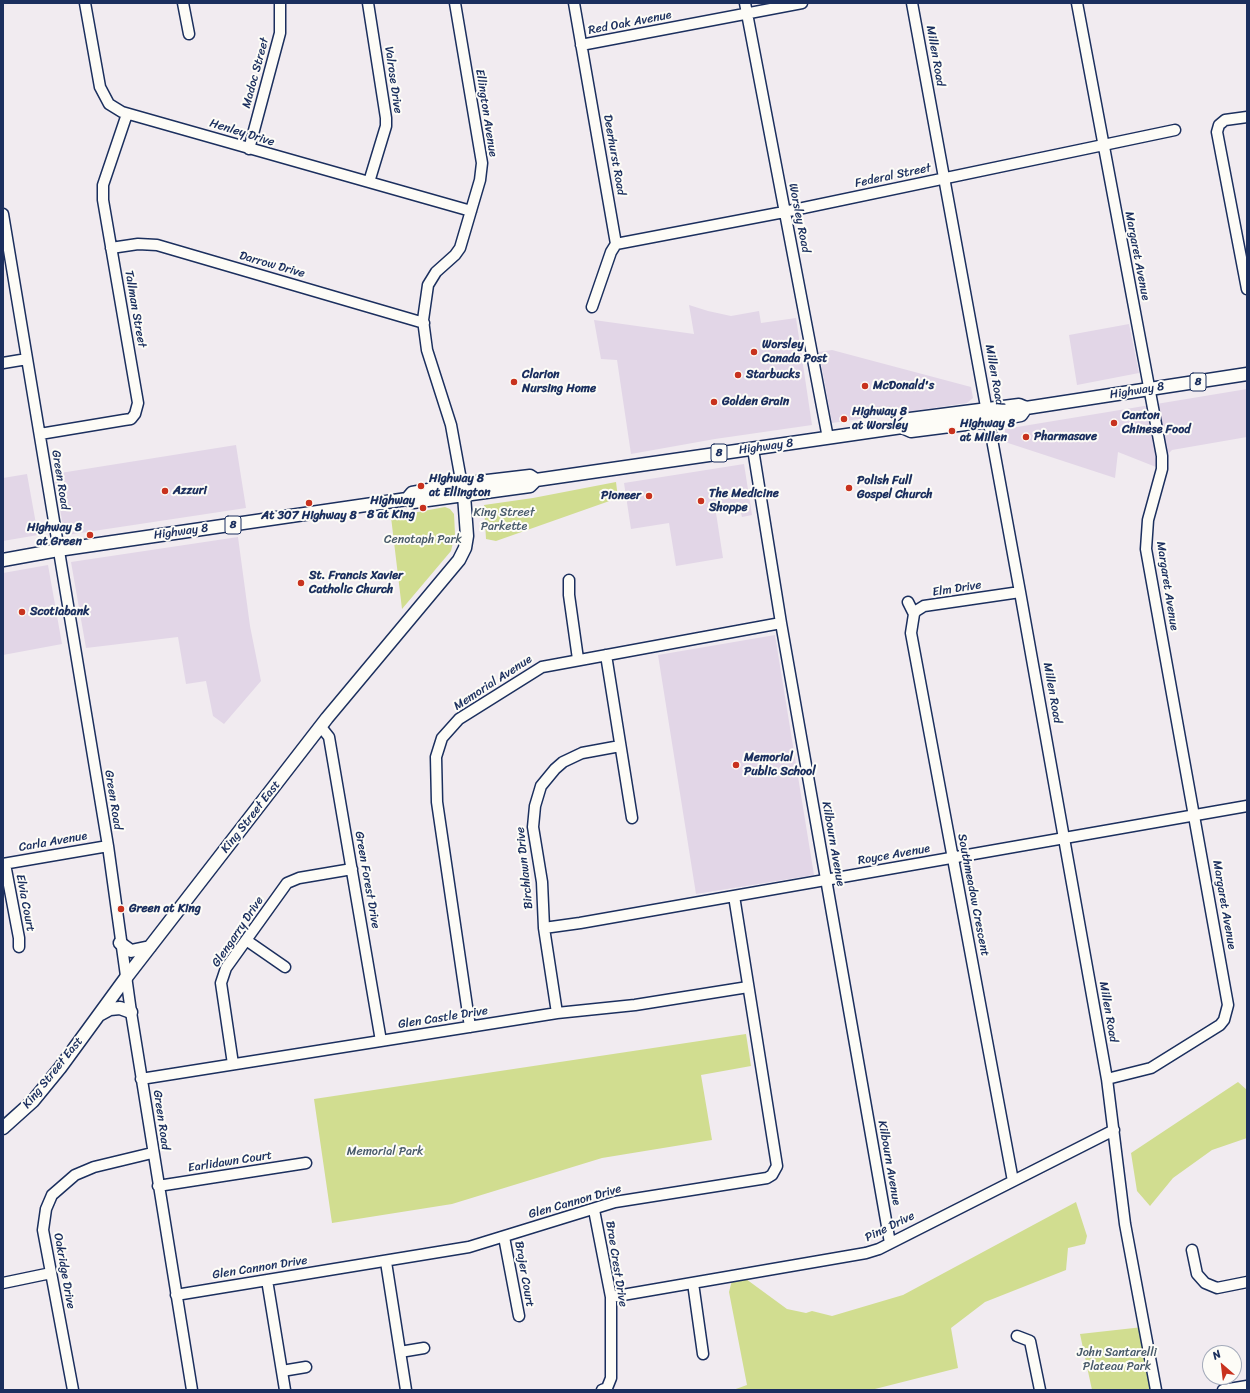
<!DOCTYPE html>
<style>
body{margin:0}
#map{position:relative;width:1250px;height:1393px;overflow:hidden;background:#f1ebf0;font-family:Sriracha,sans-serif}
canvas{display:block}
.frame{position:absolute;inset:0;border:4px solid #1b2f5e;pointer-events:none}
.north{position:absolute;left:1202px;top:1345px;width:40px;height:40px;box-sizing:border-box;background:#fdfcf7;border:1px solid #a3aaba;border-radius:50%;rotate:332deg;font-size:11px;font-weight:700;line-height:16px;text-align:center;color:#1b2f5e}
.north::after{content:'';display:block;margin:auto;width:14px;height:18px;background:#c8321e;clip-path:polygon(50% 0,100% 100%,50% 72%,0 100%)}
</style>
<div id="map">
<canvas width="1250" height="1393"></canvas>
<div class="frame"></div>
<div class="north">N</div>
</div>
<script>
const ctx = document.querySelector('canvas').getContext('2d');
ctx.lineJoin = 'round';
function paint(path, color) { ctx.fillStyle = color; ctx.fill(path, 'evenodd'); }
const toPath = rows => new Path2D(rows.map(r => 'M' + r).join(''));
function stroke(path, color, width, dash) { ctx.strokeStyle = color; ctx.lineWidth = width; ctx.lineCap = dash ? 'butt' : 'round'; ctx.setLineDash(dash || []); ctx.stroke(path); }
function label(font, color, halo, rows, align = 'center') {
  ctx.font = font + ' Sriracha,sans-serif'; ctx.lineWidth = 4; ctx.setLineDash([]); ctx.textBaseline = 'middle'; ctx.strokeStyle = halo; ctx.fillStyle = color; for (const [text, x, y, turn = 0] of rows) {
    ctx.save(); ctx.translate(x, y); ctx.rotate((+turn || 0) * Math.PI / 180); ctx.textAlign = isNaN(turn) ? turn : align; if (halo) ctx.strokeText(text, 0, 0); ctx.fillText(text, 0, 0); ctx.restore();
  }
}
paint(toPath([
 [689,305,708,311,731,316,759,311,761,323,796,318,812,425,715,439,631,454,617,360,601,359,594,320,694,334],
 [1129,324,1139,373,1077,385,1069,335],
 [832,350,971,387,973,398,967,403,832,423,819,352],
 [1247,389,1247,437,1172,450,1156,467,1118,452,1115,478,1005,442,1005,429],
 [236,445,246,508,67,535,64,532,54,474],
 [744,464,752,515,742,517,740,509,716,513,723,558,676,566,669,523,631,529,624,483],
 [27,474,38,535,3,541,3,478],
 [238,537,250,626,261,681,224,724,213,716,206,681,186,684,178,637,86,648,71,562],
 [48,565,62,644,3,655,3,573],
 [775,635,814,875,696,894,658,655]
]), '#e2d6e7');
paint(toPath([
 [616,482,618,498,496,541,486,539,484,505,533,498],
 [445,507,450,509,454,514,455,534,451,551,402,609,391,517],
 [746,1034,751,1066,701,1075,712,1140,602,1158,452,1204,332,1223,314,1099],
 [1238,1082,1247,1090,1247,1138,1212,1150,1173,1178,1150,1206,1137,1191,1131,1153],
 [1076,1202,1087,1236,1085,1244,1068,1248,1066,1270,985,1302,951,1328,958,1368,871,1390,733,1390,747,1385,729,1292,732,1280,746,1279,787,1309,806,1313,812,1311,832,1316,903,1295],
 [1143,1327,1153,1390,1092,1390,1080,1334]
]), '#d1dd90');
const minor = toPath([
 [85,3,100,87,109,104,122,112,471,211],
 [183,3,189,34],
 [368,3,386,118,386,126,369,182],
 [455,3,482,163,480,180,460,248,455,255,436,272,428,285,423,320,427,350,451,425,463,491],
 [574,3,616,244,611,252,592,307],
 [745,3,828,438],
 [912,3,1020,592,1107,1079,1125,1224,1156,1390],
 [1077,3,1162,456,1162,469,1148,520,1146,549,1228,1005,1224,1020,1220,1025,1151,1068,1107,1079],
 [581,45,802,3],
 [1247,117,1225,120,1219,125,1217,132,1247,289],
 [249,149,280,33,280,3],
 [3,214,108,846,131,1012,192,1390],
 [616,244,784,212,1175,130],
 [111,248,138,244,157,245,424,323],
 [3,363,27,359],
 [40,434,124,420,131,419,135,414,138,403,103,200,103,185,127,114],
 [753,449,781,623,890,1243],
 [569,580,569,595,578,659],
 [908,602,914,614],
 [606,655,632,818],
 [321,727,329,737,381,1041],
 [3,864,108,846],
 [5,864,19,938,19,947],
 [544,928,580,923,1247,806],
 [246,940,285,967],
 [557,1013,544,928,542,882,533,827,535,806,541,786,555,769,563,762,582,753,620,746],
 [470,1027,437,802,436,757,442,738,459,719,542,667,781,623],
 [233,1064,221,983,226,968,287,883,299,878,352,869],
 [141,1079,557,1013,635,1005,748,987],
 [1013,1181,911,633,914,614,916,611,924,606,1020,592],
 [158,1186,306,1163],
 [594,1210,611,1297,611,1378,607,1388,602,1390],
 [504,1237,519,1316],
 [1192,1250,1197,1274,1205,1283,1217,1288,1247,1282],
 [386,1262,406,1390],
 [267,1280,285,1390],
 [3,1283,51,1273],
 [693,1283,703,1354],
 [176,1295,469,1247,615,1202,767,1178,772,1175,777,1166,734,896],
 [611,1297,866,1253,879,1249,1114,1130],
 [1017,1336,1030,1341,1040,1390],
 [400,1352,424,1348],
 [282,1371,306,1367],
 [73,1390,43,1230,46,1209,52,1195,75,1175,94,1167,152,1153],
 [1223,1390,1247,1386]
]);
const major = toPath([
 [902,427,910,419,1019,405,1026,408,1247,374],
 [407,499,412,493,462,484,530,476,536,480],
 [3,560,58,550,407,499,413,502,530,486,536,480,902,427,911,431,989,421,1021,415,1026,408],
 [120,943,131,951,150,947],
 [99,1015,110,1009,120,1008,131,1012],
 [3,1128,33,1101,60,1068,125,979,327,718,459,560,465,548,467,536,464,495]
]);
stroke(minor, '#1b2f5e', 13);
stroke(major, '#1b2f5e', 15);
stroke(minor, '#fdfcf7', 10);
stroke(major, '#fdfcf7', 12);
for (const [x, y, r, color] of [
 [754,352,4,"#c8321e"],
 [738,375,4,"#c8321e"],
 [514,382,4,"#c8321e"],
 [865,386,4,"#c8321e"],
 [714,402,4,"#c8321e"],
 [844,419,4,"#c8321e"],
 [1114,423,4,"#c8321e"],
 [952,431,4,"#c8321e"],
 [1026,437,4,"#c8321e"],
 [421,486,4,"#c8321e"],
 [849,488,4,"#c8321e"],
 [165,491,4,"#c8321e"],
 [649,496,4,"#c8321e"],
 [701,501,4,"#c8321e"],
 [309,503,4,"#c8321e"],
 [423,508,4,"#c8321e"],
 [90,535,4,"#c8321e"],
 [301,583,4,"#c8321e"],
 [22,612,4,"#c8321e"],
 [736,765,4,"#c8321e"],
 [121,909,4,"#c8321e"]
]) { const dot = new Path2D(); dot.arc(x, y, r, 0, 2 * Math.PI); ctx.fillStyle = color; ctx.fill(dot); stroke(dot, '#fdfcf7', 1.5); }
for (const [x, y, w] of [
 [1198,382,16],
 [719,453,16],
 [233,525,16]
]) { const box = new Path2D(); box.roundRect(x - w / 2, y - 9, w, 18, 3); ctx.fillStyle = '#fdfcf7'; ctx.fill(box); stroke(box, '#1b2f5e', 1); }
label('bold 11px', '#1b2f5e', null, [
 ["8",1198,382],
 ["8",719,453],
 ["8",233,525]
]);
label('12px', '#1b2f5e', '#fdfcf7', [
 ["Red Oak Avenue",630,23,-11],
 ["Millen Road",935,56,80],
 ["Madoc Street",256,73,-75],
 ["Valrose Drive",393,80,82],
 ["Ellington Avenue",486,113,81],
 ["Henley Drive",242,133,17],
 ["Deerhurst Road",614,155,80],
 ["Federal Street",893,176,-12],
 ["Worsley Road",799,218,79],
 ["Margaret Avenue",1137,256,79],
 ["Darrow Drive",272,265,16],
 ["Tallman Street",135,309,80],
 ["Millen Road",994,375,80],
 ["Highway 8",1137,391,-9],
 ["Highway 8",766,447,-8],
 ["Green Road",60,480,81],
 ["Highway 8",181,532,-8],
 ["Margaret Avenue",1167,586,81],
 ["Elm Drive",957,589,-9],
 ["Memorial Avenue",493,683,-33],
 ["Millen Road",1052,693,80],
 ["Green Road",113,800,81],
 ["King Street East",251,817,-52],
 ["Carla Avenue",53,842,-10],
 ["Kilbourn Avenue",833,844,80],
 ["Royce Avenue",894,855,-10],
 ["Birchlawn Drive",525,868,-96],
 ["Green Forest Drive",367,880,80],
 ["Southmeadow Crescent",973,895,79],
 ["Elvia Court",25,903,79],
 ["Margaret Avenue",1224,905,80],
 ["Glengarry Drive",238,932,-56],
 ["Millen Road",1108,1012,80],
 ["Glen Castle Drive",443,1018,-9],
 ["King Street East",53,1073,-51],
 ["Green Road",161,1120,82],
 ["Earlidawn Court",230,1162,-9],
 ["Kilbourn Avenue",889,1163,80],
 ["Glen Cannon Drive",575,1202,-16],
 ["Pine Drive",890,1227,-26],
 ["Brae Crest Drive",616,1264,81],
 ["Glen Cannon Drive",260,1268,-9],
 ["Oakridge Drive",64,1271,80],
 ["Brajer Court",524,1274,80]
]);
label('bold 12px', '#1b2f5e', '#fdfcf7', [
 ["Worsley",762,345],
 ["Canada Post",762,359],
 ["Clarion",522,375],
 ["Nursing Home",522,389],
 ["Starbucks",746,375],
 ["McDonald's",873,386],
 ["Golden Grain",722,402],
 ["Highway 8",852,412],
 ["at Worsley",852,426],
 ["Canton",1122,416],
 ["Chinese Food",1122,430],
 ["Highway 8",960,424],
 ["at Millen",960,438],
 ["Pharmasave",1034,437],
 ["Highway 8",429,479],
 ["at Ellington",429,493],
 ["Polish Full",857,481],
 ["Gospel Church",857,495],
 ["Azzuri",173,491],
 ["The Medicine",709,494],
 ["Shoppe",709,508],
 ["Pioneer",641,496,"right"],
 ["Highway",415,501,"right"],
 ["8 at King",415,515,"right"],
 ["At 307 Highway 8",309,516,"center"],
 ["Highway 8",82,528,"right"],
 ["at Green",82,542,"right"],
 ["St. Francis Xavier",309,576],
 ["Catholic Church",309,590],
 ["Scotiabank",30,612],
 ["Memorial",744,758],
 ["Public School",744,772],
 ["Green at King",129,909]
], 'left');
label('12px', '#485a6a', '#fdfcf7', [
 ["King Street",504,513],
 ["Parkette",504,527],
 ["Cenotaph Park",423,540],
 ["Memorial Park",385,1152],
 ["John Santarelli",1117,1353],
 ["Plateau Park",1117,1367]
]);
</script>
